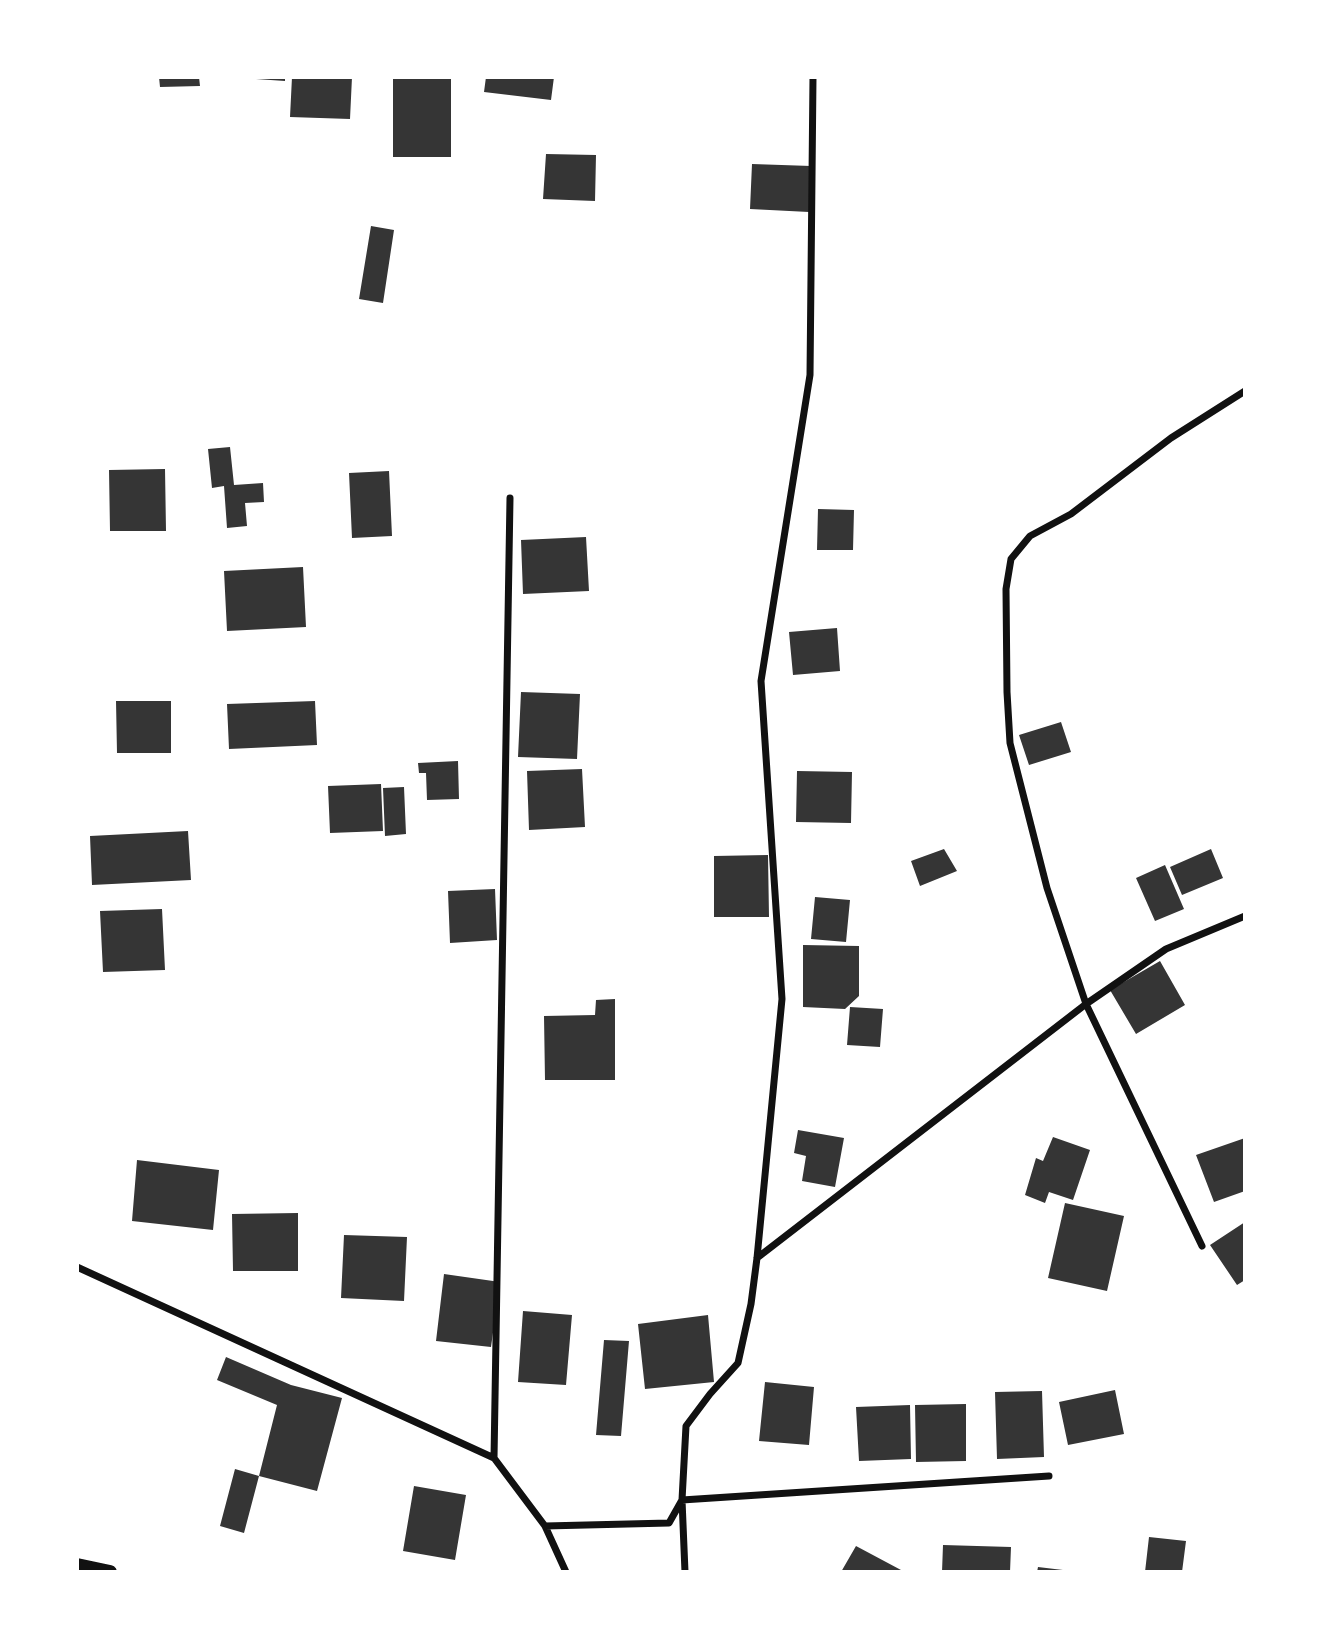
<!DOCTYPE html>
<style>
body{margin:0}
#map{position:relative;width:1322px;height:1649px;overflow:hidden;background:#fff;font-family:Barlow,sans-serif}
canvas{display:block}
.frame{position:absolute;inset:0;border:79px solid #fff;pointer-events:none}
</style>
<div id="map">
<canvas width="1322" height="1649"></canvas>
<div class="frame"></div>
</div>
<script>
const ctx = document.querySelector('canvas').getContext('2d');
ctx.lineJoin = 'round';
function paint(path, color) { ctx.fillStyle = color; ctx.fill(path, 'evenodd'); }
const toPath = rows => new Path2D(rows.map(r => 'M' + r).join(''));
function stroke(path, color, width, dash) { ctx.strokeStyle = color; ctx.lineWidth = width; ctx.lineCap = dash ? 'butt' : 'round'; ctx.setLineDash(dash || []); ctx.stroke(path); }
paint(toPath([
 [159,77,199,77,200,86,160,87],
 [256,77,285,77,285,81,256,79],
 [292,77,352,77,350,119,290,117],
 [393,77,451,77,451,157,393,157],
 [486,77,554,77,551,100,484,92],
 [546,154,596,155,595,201,543,199],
 [752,164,811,166,809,212,750,209],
 [371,226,394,230,383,303,359,299],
 [230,447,234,485,263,483,264,502,245,503,247,526,227,528,224,486,212,488,208,449],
 [165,469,166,531,110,531,109,470],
 [389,471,392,536,352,538,349,473],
 [818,509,854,510,853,550,817,550],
 [586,537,589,591,523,594,521,540],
 [303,567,306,627,227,631,224,571],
 [837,628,840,671,793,675,789,632],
 [521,692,580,694,577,759,518,757],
 [116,701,171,701,171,753,117,753],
 [315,701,317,745,229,749,227,704],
 [1061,722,1071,752,1029,765,1019,735],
 [458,761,459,799,427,800,426,773,419,773,418,763],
 [582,769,585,827,529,830,527,771],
 [797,771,852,772,851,823,796,822],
 [381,784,383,831,330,833,328,786],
 [404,787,406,834,385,836,383,788],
 [188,831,191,880,92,885,90,836],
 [944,849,957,871,920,886,911,861],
 [1211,849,1223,878,1182,895,1170,867],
 [768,855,769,917,714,917,714,856],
 [1165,865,1184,909,1155,921,1136,878],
 [495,889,497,940,450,943,448,891],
 [815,897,850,900,846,942,811,939],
 [162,909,165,970,103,972,100,911],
 [803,945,859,946,859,996,845,1009,803,1007],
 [1160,961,1185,1005,1136,1034,1110,990],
 [615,999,615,1080,545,1080,544,1016,595,1015,596,1000],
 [850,1007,883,1009,880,1047,847,1045],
 [798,1130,844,1138,835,1187,802,1181,806,1156,794,1153],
 [1053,1137,1090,1150,1073,1200,1049,1192,1045,1203,1025,1195,1036,1158,1043,1161],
 [1245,1138,1245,1191,1214,1202,1196,1155],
 [137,1160,219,1170,213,1230,132,1221],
 [1065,1203,1124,1216,1107,1291,1048,1278],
 [298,1213,298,1271,233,1271,232,1214],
 [1245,1222,1245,1280,1237,1285,1210,1245],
 [344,1235,407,1237,404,1301,341,1298],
 [444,1274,500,1282,491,1347,436,1341],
 [523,1311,572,1315,566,1385,518,1382],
 [708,1315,714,1382,645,1389,638,1324],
 [604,1340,629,1341,621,1436,596,1435],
 [226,1357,291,1385,342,1398,317,1491,259,1476,244,1533,220,1526,235,1469,259,1476,277,1405,217,1380],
 [765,1382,814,1387,809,1445,759,1441],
 [1115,1390,1124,1434,1068,1445,1059,1402],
 [1042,1391,1044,1457,997,1459,995,1392],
 [966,1404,966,1461,916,1462,915,1405],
 [910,1405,911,1459,859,1461,856,1407],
 [414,1486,466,1495,455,1560,403,1551],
 [1149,1537,1186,1541,1182,1572,1145,1572],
 [943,1545,1011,1547,1010,1572,942,1572],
 [856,1546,901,1570,900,1572,841,1572],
 [1038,1567,1063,1570,1063,1572,1037,1572]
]), '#353535');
stroke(toPath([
 [1202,1246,1086,1004,1047,888,1010,743,1007,692,1006,589,1011,559,1030,536,1071,514,1171,438,1245,391],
 [757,1258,1086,1004,1166,949,1245,916],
 [77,1267,494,1458,545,1526,566,1572],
 [494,1458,510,498],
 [545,1526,669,1523,682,1500,1049,1476],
 [685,1572,682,1500,686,1426,710,1394,738,1363,751,1304,757,1258,782,999,761,681,810,375,813,77]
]), '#111', 7);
stroke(toPath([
 [77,1565,110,1572]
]), '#111', 14);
</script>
